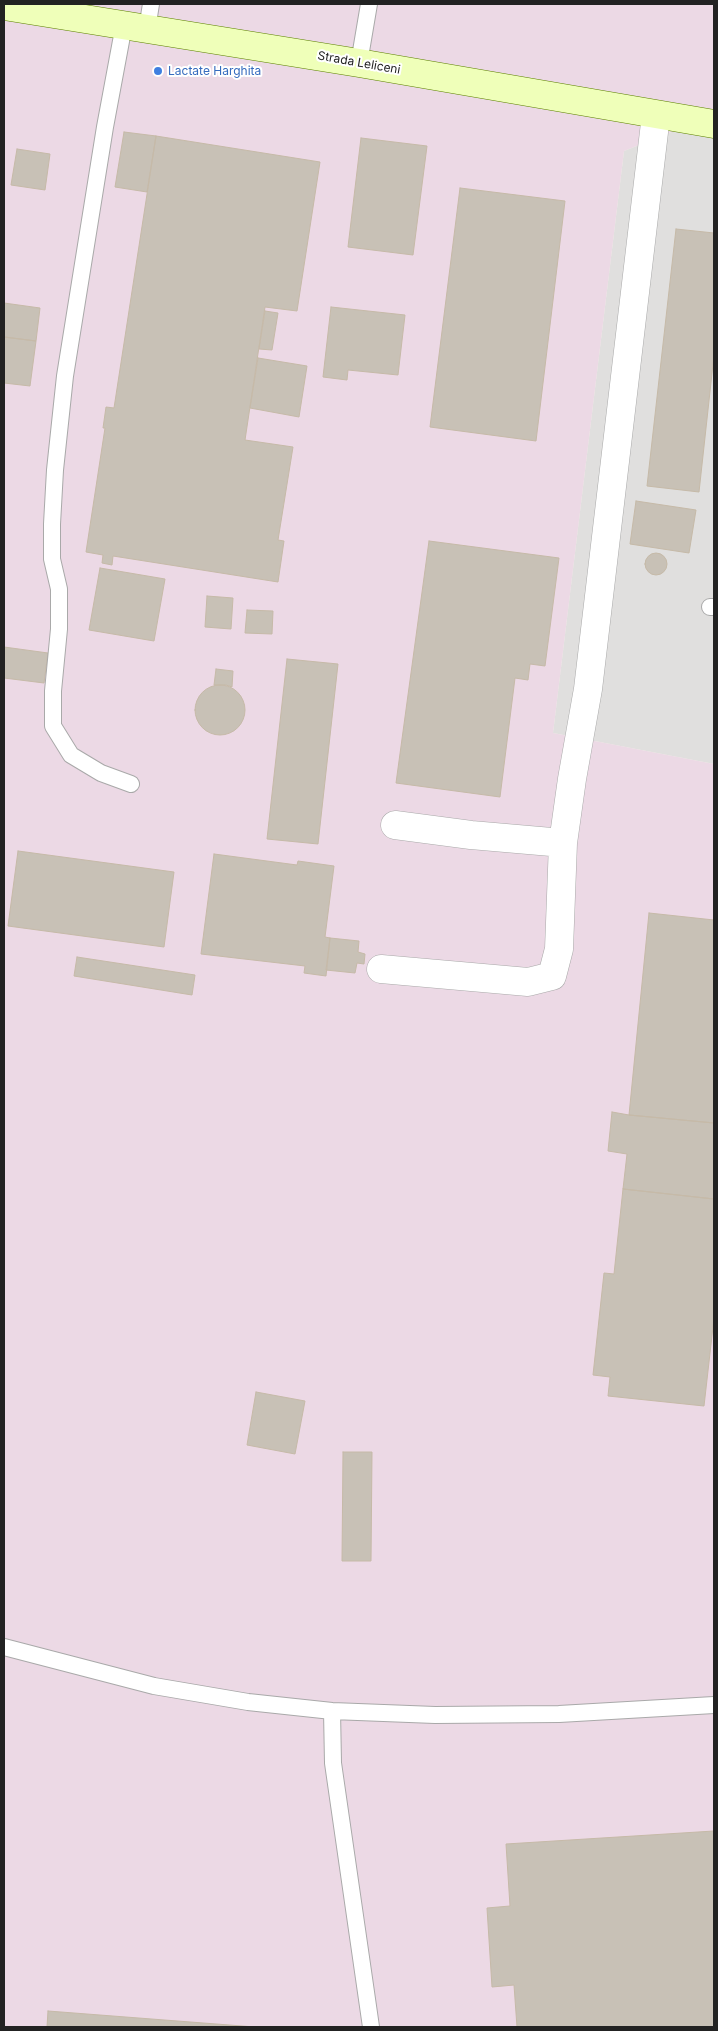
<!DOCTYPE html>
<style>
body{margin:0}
#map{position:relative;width:718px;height:2031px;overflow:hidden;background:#f2f1e8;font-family:Inter,sans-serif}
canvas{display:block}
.frame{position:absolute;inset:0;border:5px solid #222;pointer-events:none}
</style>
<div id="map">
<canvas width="718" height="2031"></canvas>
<div class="frame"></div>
</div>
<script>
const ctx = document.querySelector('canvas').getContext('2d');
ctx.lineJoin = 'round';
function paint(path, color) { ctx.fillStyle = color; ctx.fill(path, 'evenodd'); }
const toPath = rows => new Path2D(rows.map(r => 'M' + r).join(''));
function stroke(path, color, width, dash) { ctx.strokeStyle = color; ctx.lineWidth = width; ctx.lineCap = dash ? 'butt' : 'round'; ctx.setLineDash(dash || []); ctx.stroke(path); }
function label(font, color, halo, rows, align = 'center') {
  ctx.font = font + ' Inter,sans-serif'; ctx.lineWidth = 4; ctx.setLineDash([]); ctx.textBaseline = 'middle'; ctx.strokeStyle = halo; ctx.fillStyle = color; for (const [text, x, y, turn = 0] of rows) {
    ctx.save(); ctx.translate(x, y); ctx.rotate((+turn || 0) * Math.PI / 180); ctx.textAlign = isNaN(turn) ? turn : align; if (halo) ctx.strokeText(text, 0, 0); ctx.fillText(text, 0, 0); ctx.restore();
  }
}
paint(toPath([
 [714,115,714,764,553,733,624,151]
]), '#e0dfde');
paint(toPath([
 [4,4,714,4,714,115,624,151,553,733,714,764,714,2027,4,2027]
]), '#ecd9e5');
const building = toPath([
 [124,132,156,136,147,192,115,187,124,132],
 [156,136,320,162,297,311,265,307,245,440,293,447,278,540,284,541,278,582,113,556,112,565,102,563,103,555,86,552,105,428,103,428,106,407,114,408,156,136],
 [361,138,427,146,413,255,348,247,361,138],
 [17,149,50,154,45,190,11,185,17,149],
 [460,188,565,201,536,441,430,427,460,188],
 [676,229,714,233,714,355,699,492,647,486,676,229],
 [4,303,40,308,36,341,4,337,4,303],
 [331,307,405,315,398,375,348,370,347,380,323,377,331,307],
 [265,311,278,313,272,350,259,349,265,311],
 [4,337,36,341,30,386,4,383,4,337],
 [258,358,307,366,299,417,250,408,258,358],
 [636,501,696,510,689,553,630,544,636,501],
 [429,541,559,558,545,666,530,664,528,680,515,678,500,797,396,783,429,541],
 '645 564a11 11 0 1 1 22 0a11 11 0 1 1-22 0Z',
 [100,568,165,579,154,641,89,630,100,568],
 [207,596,233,598,231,629,205,627,207,596],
 [247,610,273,611,272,634,245,633,247,610],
 [4,647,48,653,44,683,4,678,4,647],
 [287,659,338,664,318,844,267,839,287,659],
 [216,669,233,671,232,687,226,685,214,685,216,669],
 '195 710a25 25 0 1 1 50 0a25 25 0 1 1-50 0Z',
 [18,851,174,872,164,947,8,926,18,851],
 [214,854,297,865,298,861,334,866,325,937,330,938,326,976,304,973,305,966,201,954,214,854],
 [649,913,714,920,714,1123,629,1115,649,913],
 [330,938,359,941,358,952,365,954,364,964,357,963,355,973,326,970,330,938],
 [77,957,195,975,192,995,74,976,77,957],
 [612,1112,629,1115,714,1123,714,1199,623,1189,627,1154,608,1151,612,1112],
 [623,1189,714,1199,714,1318,704,1406,608,1396,610,1377,593,1375,604,1273,614,1274,623,1189],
 [256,1392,305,1401,295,1454,247,1445,256,1392],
 [343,1452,372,1452,371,1561,342,1561,343,1452],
 [714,1831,714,2027,517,2027,514,1985,492,1987,487,1908,510,1906,506,1844,714,1831],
 [48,2011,255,2027,47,2027,48,2011]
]);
paint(building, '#c8c1b6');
stroke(building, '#c6baa8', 1);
const service = toPath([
 [124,25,105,127,65,376,55,470,52,524,52,559,59,589,59,629,53,691,53,726,71,755,101,773,131,784],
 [147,29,151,4],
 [359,63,369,4],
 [710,607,714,607],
 [4,1647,154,1686,248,1702,332,1711,435,1715,559,1714,714,1705],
 [332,1711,333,1763,371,2027]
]);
const minor = toPath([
 [395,825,471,835,563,843,572,779,588,689,656,115],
 [381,969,528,982,552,976,559,949,563,843]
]);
const secondary = toPath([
 [4,6,359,63,714,124]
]);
stroke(service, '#a9a9a9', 18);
stroke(minor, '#a9a9a9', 29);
stroke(secondary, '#5c8100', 29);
stroke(service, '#fff', 16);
stroke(minor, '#fff', 28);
stroke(secondary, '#efffb9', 28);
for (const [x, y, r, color] of [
 [158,71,5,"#3f7fe0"]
]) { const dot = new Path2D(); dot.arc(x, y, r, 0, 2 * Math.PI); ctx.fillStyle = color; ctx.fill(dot); stroke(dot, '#fff', 2); }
label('12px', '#222', '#fff', [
 ["Strada Leliceni",359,63,10]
]);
label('12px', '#366cbe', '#fff', [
 ["Lactate Harghita",168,71]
], 'left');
</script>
